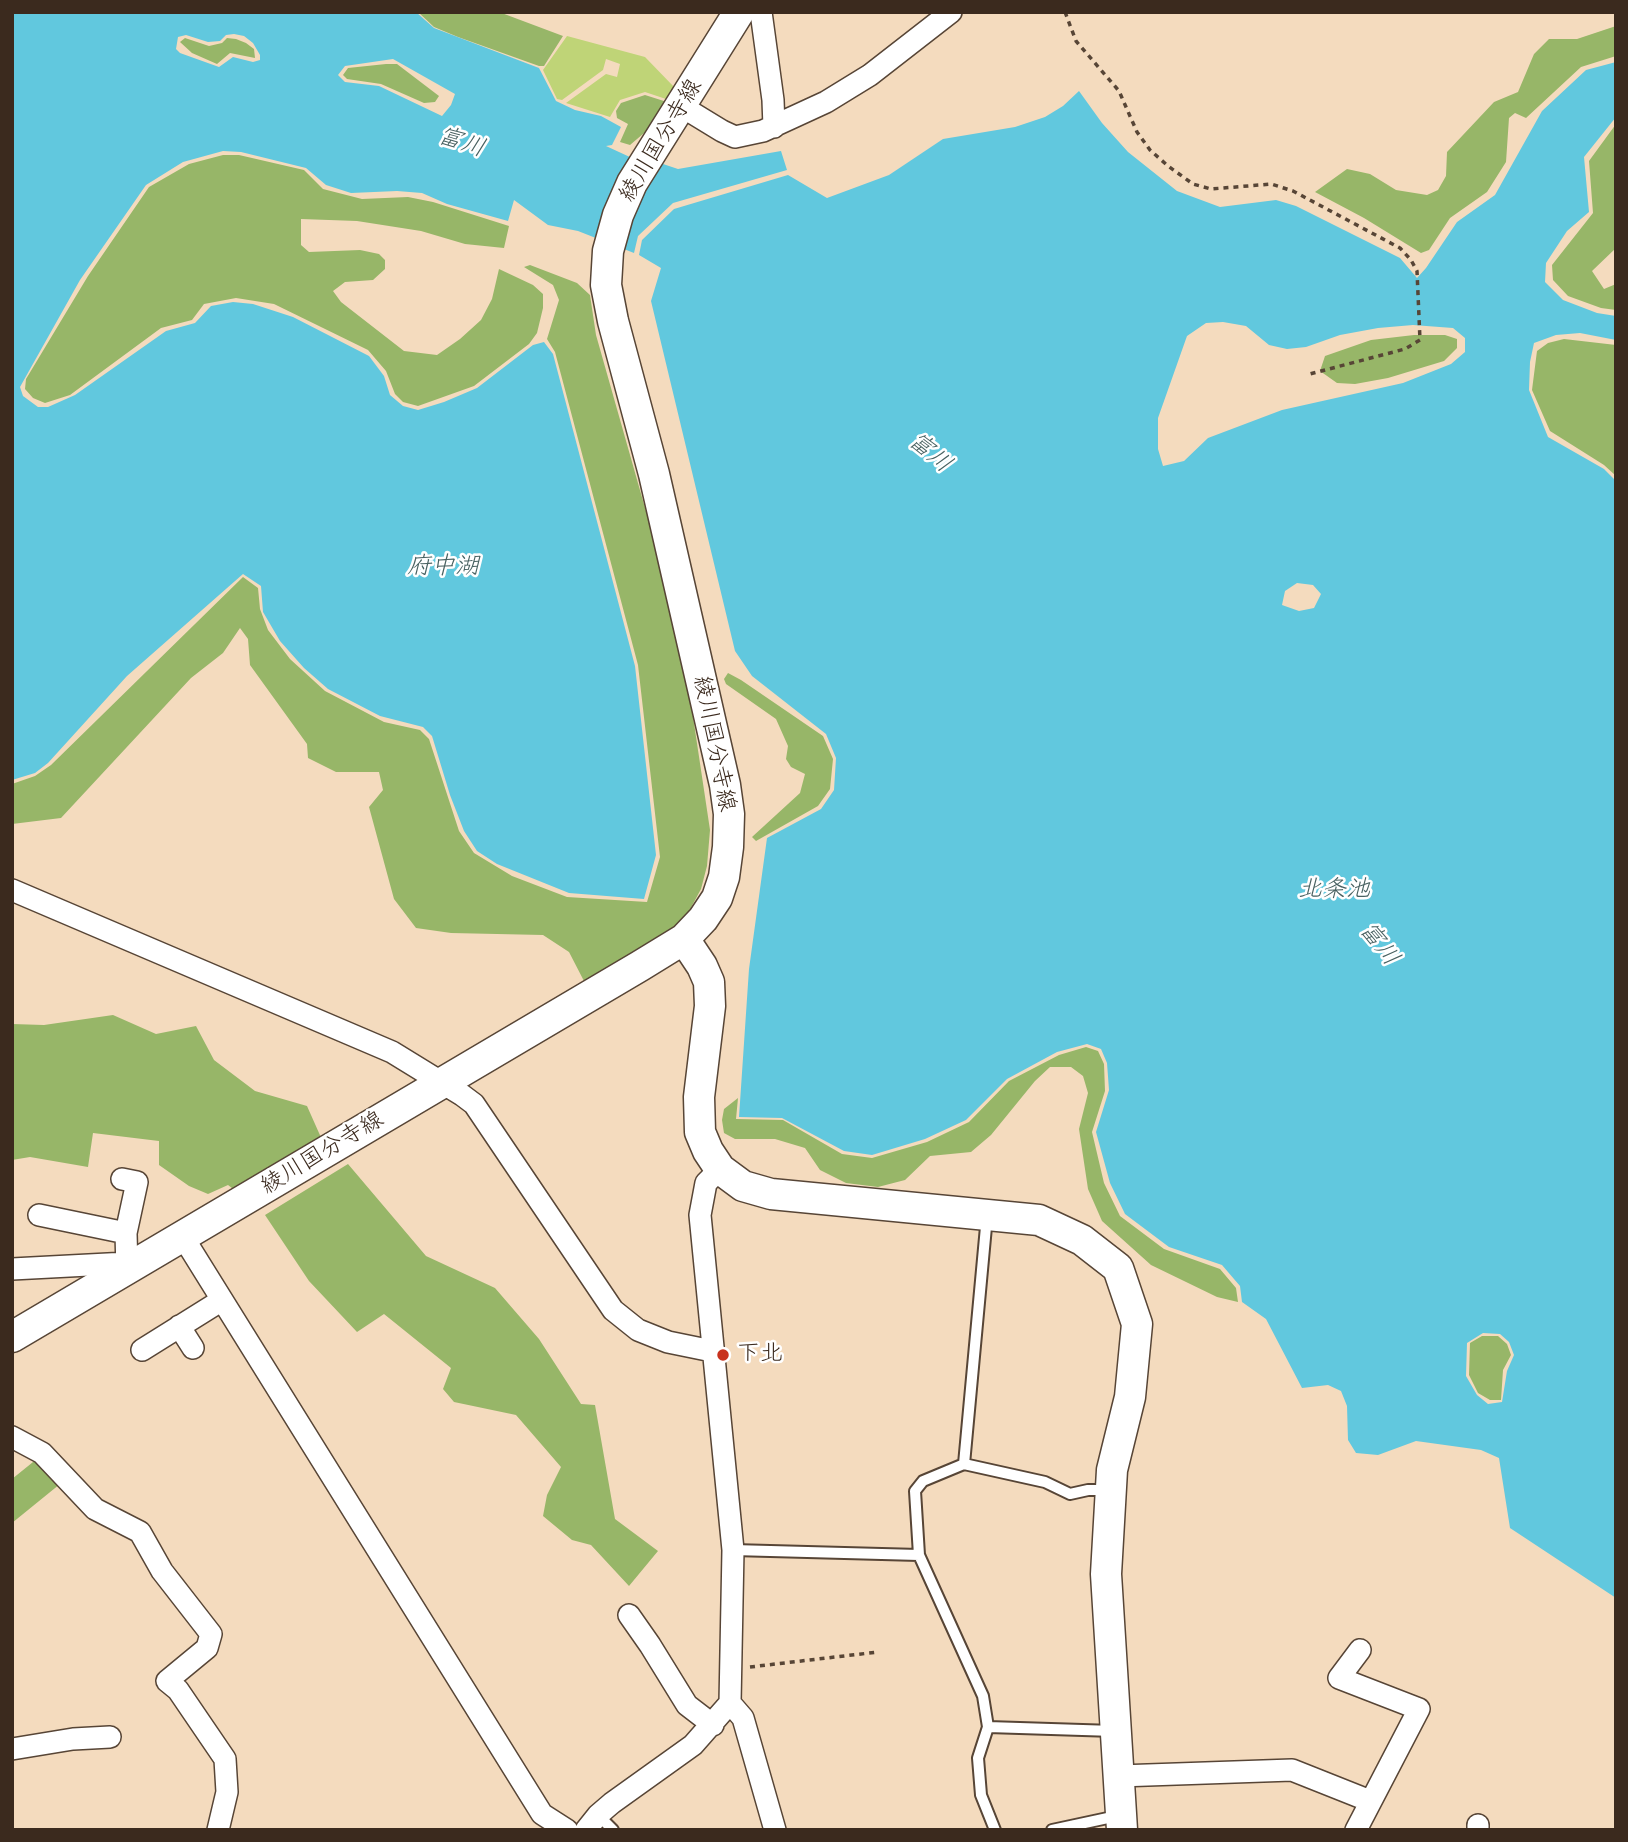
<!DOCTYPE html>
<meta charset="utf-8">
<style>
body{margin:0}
#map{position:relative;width:1628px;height:1842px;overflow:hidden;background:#f4dbbe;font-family:Mynerve,sans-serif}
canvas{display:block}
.frame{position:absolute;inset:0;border:14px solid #3b2a1e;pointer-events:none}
</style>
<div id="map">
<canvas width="1628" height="1842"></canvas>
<div class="frame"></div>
</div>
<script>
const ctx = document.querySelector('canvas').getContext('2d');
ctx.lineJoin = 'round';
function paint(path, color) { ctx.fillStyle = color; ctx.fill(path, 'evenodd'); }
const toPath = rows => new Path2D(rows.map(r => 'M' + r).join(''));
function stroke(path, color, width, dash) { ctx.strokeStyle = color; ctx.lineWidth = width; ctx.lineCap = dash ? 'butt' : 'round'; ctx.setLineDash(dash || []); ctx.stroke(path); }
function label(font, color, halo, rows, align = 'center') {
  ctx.font = font + ' Mynerve,"Klee One",sans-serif'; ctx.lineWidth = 5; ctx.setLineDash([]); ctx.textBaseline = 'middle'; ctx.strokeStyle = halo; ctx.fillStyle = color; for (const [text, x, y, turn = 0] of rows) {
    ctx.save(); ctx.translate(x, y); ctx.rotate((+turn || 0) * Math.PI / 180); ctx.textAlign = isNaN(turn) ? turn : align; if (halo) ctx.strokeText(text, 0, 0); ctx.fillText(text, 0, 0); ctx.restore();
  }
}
paint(toPath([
 [567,36,645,57,676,89,669,100,645,92,620,100,610,117,566,103,606,74,617,77,620,64,606,59,603,70,562,100,557,99,543,70]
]), '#bfd477');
paint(toPath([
 [418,12,499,12,563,36,544,66,539,66,458,37,434,27],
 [1616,26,1616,56,1581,67,1526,118,1515,113,1509,118,1506,162,1487,192,1450,218,1429,250,1421,253,1364,218,1315,192,1347,169,1370,174,1396,190,1427,195,1438,190,1446,176,1447,152,1494,102,1518,92,1534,54,1549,39,1577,39],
 [185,38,209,46,222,43,227,38,236,39,246,43,254,49,255,58,230,53,217,64,192,53,180,42],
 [386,64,397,64,439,96,435,102,424,103,381,84,347,79,343,75,348,68],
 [645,95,667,102,650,128,630,145,620,142,628,124,617,118,616,111,621,103],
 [1616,124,1616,248,1592,271,1604,289,1616,284,1616,310,1601,308,1568,296,1553,280,1552,265,1593,213,1589,161],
 [223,155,239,155,304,170,323,189,362,199,408,197,433,202,509,226,504,248,465,244,421,231,357,221,301,219,301,245,309,252,360,250,379,254,385,260,385,269,373,280,345,282,333,291,341,302,404,351,437,355,460,339,481,320,492,299,499,269,533,285,543,294,543,308,537,333,529,344,474,386,418,406,403,402,395,394,386,371,368,350,274,304,236,298,204,304,192,320,161,328,70,395,45,403,33,398,25,389,26,379,88,276,149,187,189,164],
 [530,265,577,283,590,295,596,335,649,522,692,710,710,830,707,866,701,889,687,915,668,935,585,983,569,952,543,935,451,933,416,928,394,899,369,807,383,790,379,772,336,772,308,758,307,744,250,665,248,639,240,628,223,653,191,678,61,818,12,824,12,784,35,776,51,765,243,577,258,588,260,609,268,630,290,659,325,691,384,722,420,730,429,739,459,831,474,853,512,876,567,897,647,902,660,857,638,665,555,352,547,339,559,300,553,285,524,267],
 [1414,335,1445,335,1457,339,1457,348,1444,361,1388,378,1355,384,1337,383,1320,371,1325,356,1371,340],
 [1564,339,1616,345,1616,476,1604,465,1550,431,1532,390,1537,351,1548,343],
 [728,673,741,680,823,736,833,759,830,789,818,806,756,841,752,837,800,793,805,774,791,767,786,759,788,746,776,719,726,684,724,679],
 [113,1015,156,1034,196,1026,214,1060,255,1091,307,1106,323,1142,237,1192,228,1185,208,1194,189,1186,159,1165,159,1141,93,1133,88,1167,30,1157,12,1160,12,1024,44,1025],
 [1086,1047,1098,1051,1104,1064,1105,1091,1092,1132,1104,1183,1120,1216,1164,1249,1220,1269,1236,1288,1238,1302,1217,1297,1151,1265,1102,1221,1088,1189,1079,1129,1088,1093,1083,1076,1071,1067,1050,1067,1035,1081,991,1135,971,1152,930,1156,905,1180,878,1187,846,1183,820,1170,805,1148,775,1139,735,1139,724,1133,722,1120,724,1109,738,1098,736,1119,783,1120,842,1154,872,1158,927,1142,969,1122,1009,1081,1059,1055],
 [348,1164,426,1256,495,1288,539,1339,581,1404,595,1405,615,1519,658,1551,629,1586,591,1545,572,1540,543,1516,547,1495,561,1467,516,1415,454,1402,443,1389,451,1368,384,1314,357,1332,309,1281,265,1215],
 [1482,1336,1498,1336,1507,1344,1511,1355,1503,1370,1501,1400,1490,1400,1478,1393,1469,1375,1470,1343],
 [38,1458,60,1484,12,1523,12,1479]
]), '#97b668');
paint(toPath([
 [12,12,416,12,434,28,539,68,556,101,575,110,601,116,621,127,612,145,606,146,632,158,657,162,678,169,781,151,787,170,673,203,638,236,634,253,578,231,548,225,514,200,508,221,447,204,422,193,397,191,351,193,326,185,306,168,241,152,223,151,183,162,146,185,80,280,20,387,23,396,38,407,48,407,75,395,166,331,195,323,211,306,233,302,253,304,293,317,369,356,384,376,390,395,403,406,418,410,444,402,477,388,533,345,544,342,553,354,635,666,656,855,644,899,569,893,497,864,477,851,464,831,450,795,432,736,423,727,380,716,328,689,304,668,280,641,263,612,261,586,243,574,127,676,48,763,35,773,12,780],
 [234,34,244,36,253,43,260,55,260,60,253,62,233,57,219,67,180,53,176,49,178,37,186,35,208,42,220,41,226,35],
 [393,59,455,94,451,105,442,116,379,86,345,82,338,75,345,66],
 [1616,62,1616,117,1584,157,1589,212,1567,231,1546,263,1545,282,1563,300,1597,313,1616,316,1616,340,1580,333,1556,335,1534,343,1530,362,1529,390,1548,437,1604,469,1616,481,1616,1598,1510,1528,1499,1458,1481,1450,1416,1441,1378,1455,1356,1453,1348,1440,1347,1406,1341,1391,1328,1385,1302,1388,1266,1319,1242,1302,1240,1286,1222,1265,1169,1247,1125,1214,1110,1183,1096,1132,1109,1090,1107,1063,1101,1049,1087,1044,1057,1052,1007,1079,966,1120,925,1139,872,1155,844,1151,782,1118,739,1117,749,969,767,838,821,809,834,790,836,758,826,734,752,676,735,651,651,301,661,268,639,255,642,240,674,209,788,175,827,198,889,175,943,139,1015,127,1045,117,1063,106,1079,91,1102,123,1128,152,1177,191,1220,207,1276,200,1296,206,1400,258,1417,278,1426,268,1457,222,1495,195,1542,111,1586,70],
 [1223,322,1246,326,1269,345,1287,349,1306,347,1340,335,1378,328,1413,325,1453,328,1465,338,1465,352,1451,364,1403,383,1282,410,1208,438,1184,461,1163,466,1158,449,1158,418,1187,336,1206,323],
 [1297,583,1313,585,1321,594,1314,608,1299,611,1282,605,1285,591],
 [1483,1333,1500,1334,1509,1342,1514,1355,1507,1371,1502,1402,1488,1404,1477,1395,1466,1376,1467,1343]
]), '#61c8de');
const lane = toPath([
 [964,1464,1045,1482,1070,1494,1088,1490,1111,1490],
 [733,1550,919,1555,983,1696,988,1727,978,1758,981,1795,995,1830],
 [919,1555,915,1491,923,1481,964,1464,987,1216],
 [988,1727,1114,1731],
 [598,1815,613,1830],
 [1052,1830,1117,1816]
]);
const street = toPath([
 [761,12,773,100,774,127],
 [681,106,722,131,735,137,763,131,826,102,870,75,951,12],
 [12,890,392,1052,462,1095,474,1104,613,1310,638,1330,668,1342,712,1351],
 [122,1179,137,1182,126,1233,127,1270],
 [39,1215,126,1233],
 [183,1237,542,1814,567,1830],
 [12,1269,127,1263],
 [179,1326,193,1348],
 [142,1350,222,1300],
 [12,1437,42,1453,95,1509,140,1532,162,1571,211,1634,207,1648,167,1681,178,1690,225,1759,227,1792,218,1830],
 [629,1615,650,1645,687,1705,713,1725],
 [730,1703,743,1718,775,1830],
 [12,1749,73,1739,110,1737],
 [1119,1776,1292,1770,1370,1801],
 [586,1830,598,1815,612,1803,693,1745,730,1703,733,1550,700,1215,706,1183,720,1169],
 [1356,1830,1419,1709,1339,1678,1360,1650],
 [1478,1830,1478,1825]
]);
const secondary = toPath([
 [684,939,702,966,709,982,710,1006,699,1097,700,1132,708,1151,720,1169,743,1186,771,1194,1039,1220,1082,1240,1118,1268,1137,1324,1130,1397,1112,1470,1106,1574,1122,1830],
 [12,1337,640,966,684,939,703,919,717,898,724,877,728,847,729,814,725,785,654,474,613,321,606,285,608,251,618,215,632,183,739,12]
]);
stroke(lane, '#574536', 14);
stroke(street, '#574536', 24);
stroke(secondary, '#574536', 33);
stroke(toPath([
 [1065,12,1076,41,1119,91,1137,132,1150,150,1168,166,1193,184,1211,189,1271,184,1293,191,1400,248,1411,260,1417,271,1420,340,1405,349,1306,375],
 [750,1667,878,1652]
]), '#574536', 3.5, [5, 5]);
stroke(lane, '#fff', 10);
stroke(street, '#fff', 21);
stroke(secondary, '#fff', 30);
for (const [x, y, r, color] of [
 [723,1355,7,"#c8321e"]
]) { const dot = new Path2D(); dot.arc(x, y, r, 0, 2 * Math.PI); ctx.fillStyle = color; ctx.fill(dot); stroke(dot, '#fff', 2.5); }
label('23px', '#3b2a1e', '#fff', [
 ["綾川国分寺線",662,141,-59],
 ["綾川国分寺線",713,744,79],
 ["綾川国分寺線",323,1154,-31]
]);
label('23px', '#3b2a1e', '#fff', [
 ["下北",737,1355]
], 'left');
label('italic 24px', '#486161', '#fff', [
 ["富川",461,144,18],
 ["富川",929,454,40],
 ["府中湖",443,568],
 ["北条池",1334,891],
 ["富川",1378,945,52]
]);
</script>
